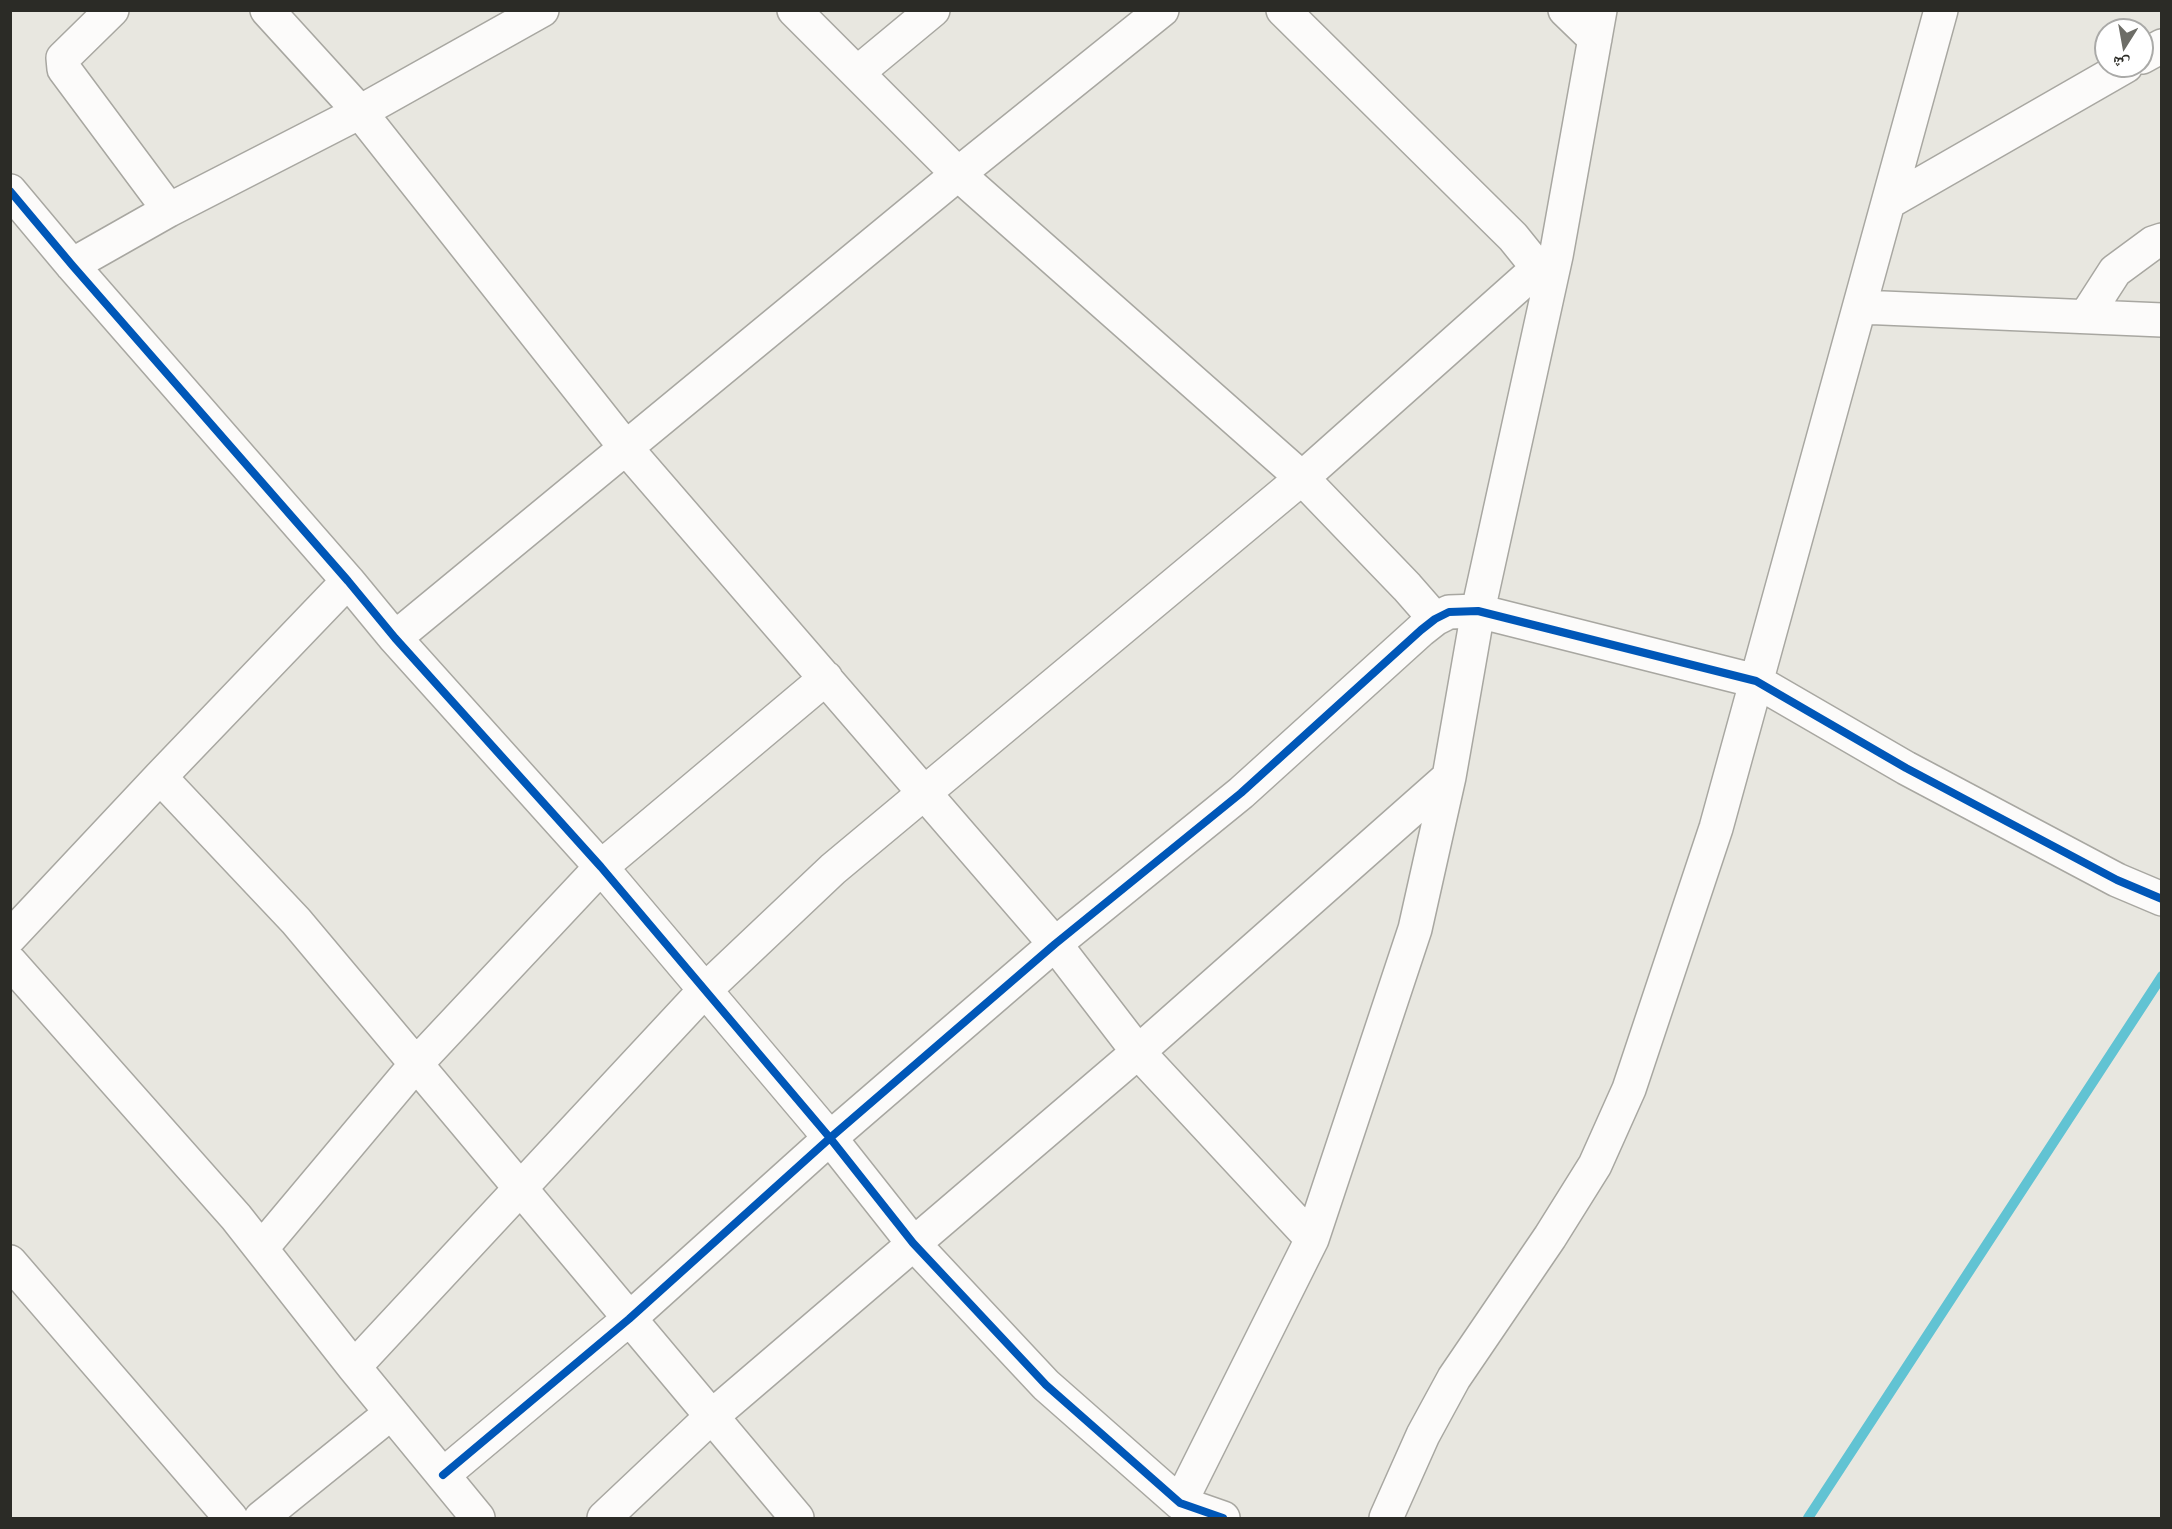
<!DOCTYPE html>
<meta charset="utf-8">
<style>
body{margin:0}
#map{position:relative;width:2172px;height:1529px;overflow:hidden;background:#e8e7e0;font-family:Mulish,"Noto Naskh Arabic",sans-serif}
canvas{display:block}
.frame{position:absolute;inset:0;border:12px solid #2b2b26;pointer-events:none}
.north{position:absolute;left:2094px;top:18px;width:60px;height:60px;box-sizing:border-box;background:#fff;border:2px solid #aaaaa8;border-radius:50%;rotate:191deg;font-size:16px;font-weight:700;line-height:24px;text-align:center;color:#2b2b26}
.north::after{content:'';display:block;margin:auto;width:21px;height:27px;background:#6d6d67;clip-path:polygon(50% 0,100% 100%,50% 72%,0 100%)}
</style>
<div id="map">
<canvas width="2172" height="1529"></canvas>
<div class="frame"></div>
<div class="north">ش</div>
</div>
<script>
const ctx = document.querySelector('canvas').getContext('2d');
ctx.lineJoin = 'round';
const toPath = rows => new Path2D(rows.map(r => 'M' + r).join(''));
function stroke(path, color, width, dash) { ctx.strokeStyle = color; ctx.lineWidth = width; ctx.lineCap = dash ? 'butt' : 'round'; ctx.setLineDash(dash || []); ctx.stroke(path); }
stroke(toPath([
 [1808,1518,2162,976]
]), '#61c3d3', 10);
const minor = toPath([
 [112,10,63,58,64,69,169,210],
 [267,10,360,112,626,448,1055,944,1138,1052,1312,1239],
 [794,10,958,174,1302,478,1407,587,1435,619],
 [1283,10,1513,237,1538,268],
 [1565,10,1595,39],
 [2142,57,2162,46],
 [857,73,933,10],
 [10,191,72,265,348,581,395,638,601,867,830,1138,913,1243,1046,1385,1180,1503,1223,1518],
 [1889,202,2126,66],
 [72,265,169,210,360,112,542,10],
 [1860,307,2162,320],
 [2086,316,2115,271,2153,243,2162,240],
 [395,638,958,174,1162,10],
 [160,777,296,921,797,1518],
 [10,937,160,777,348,581],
 [10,962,236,1217,354,1367,478,1518],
 [261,1249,417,1063,601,867,826,678],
 [10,1262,231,1518],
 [354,1367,704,991,833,869,1302,478,1538,268,1556,256],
 [443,1475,629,1319,830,1138,1055,944,1241,793,1421,630,1435,619,1449,612,1478,611,1756,681,1906,768,2117,880,2162,899],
 [1180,1503,1312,1239,1415,929,1449,777,1478,611,1556,256,1600,10],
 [261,1518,391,1413],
 [604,1518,711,1417,1138,1052,1449,777],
 [1386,1518,1423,1435,1454,1378,1550,1237,1595,1165,1629,1089,1716,828,1941,10]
]);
stroke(minor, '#a8a7a1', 36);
stroke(minor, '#fcfbfa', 33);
stroke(toPath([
 [10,191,72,265,348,581,395,638,601,867,830,1138,913,1243,1046,1385,1180,1503,1223,1518],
 [443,1475,629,1319,830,1138,1055,944,1241,793,1421,630,1435,619,1449,612,1478,611,1756,681,1906,768,2117,880,2162,899]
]), '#0057b8', 8);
</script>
